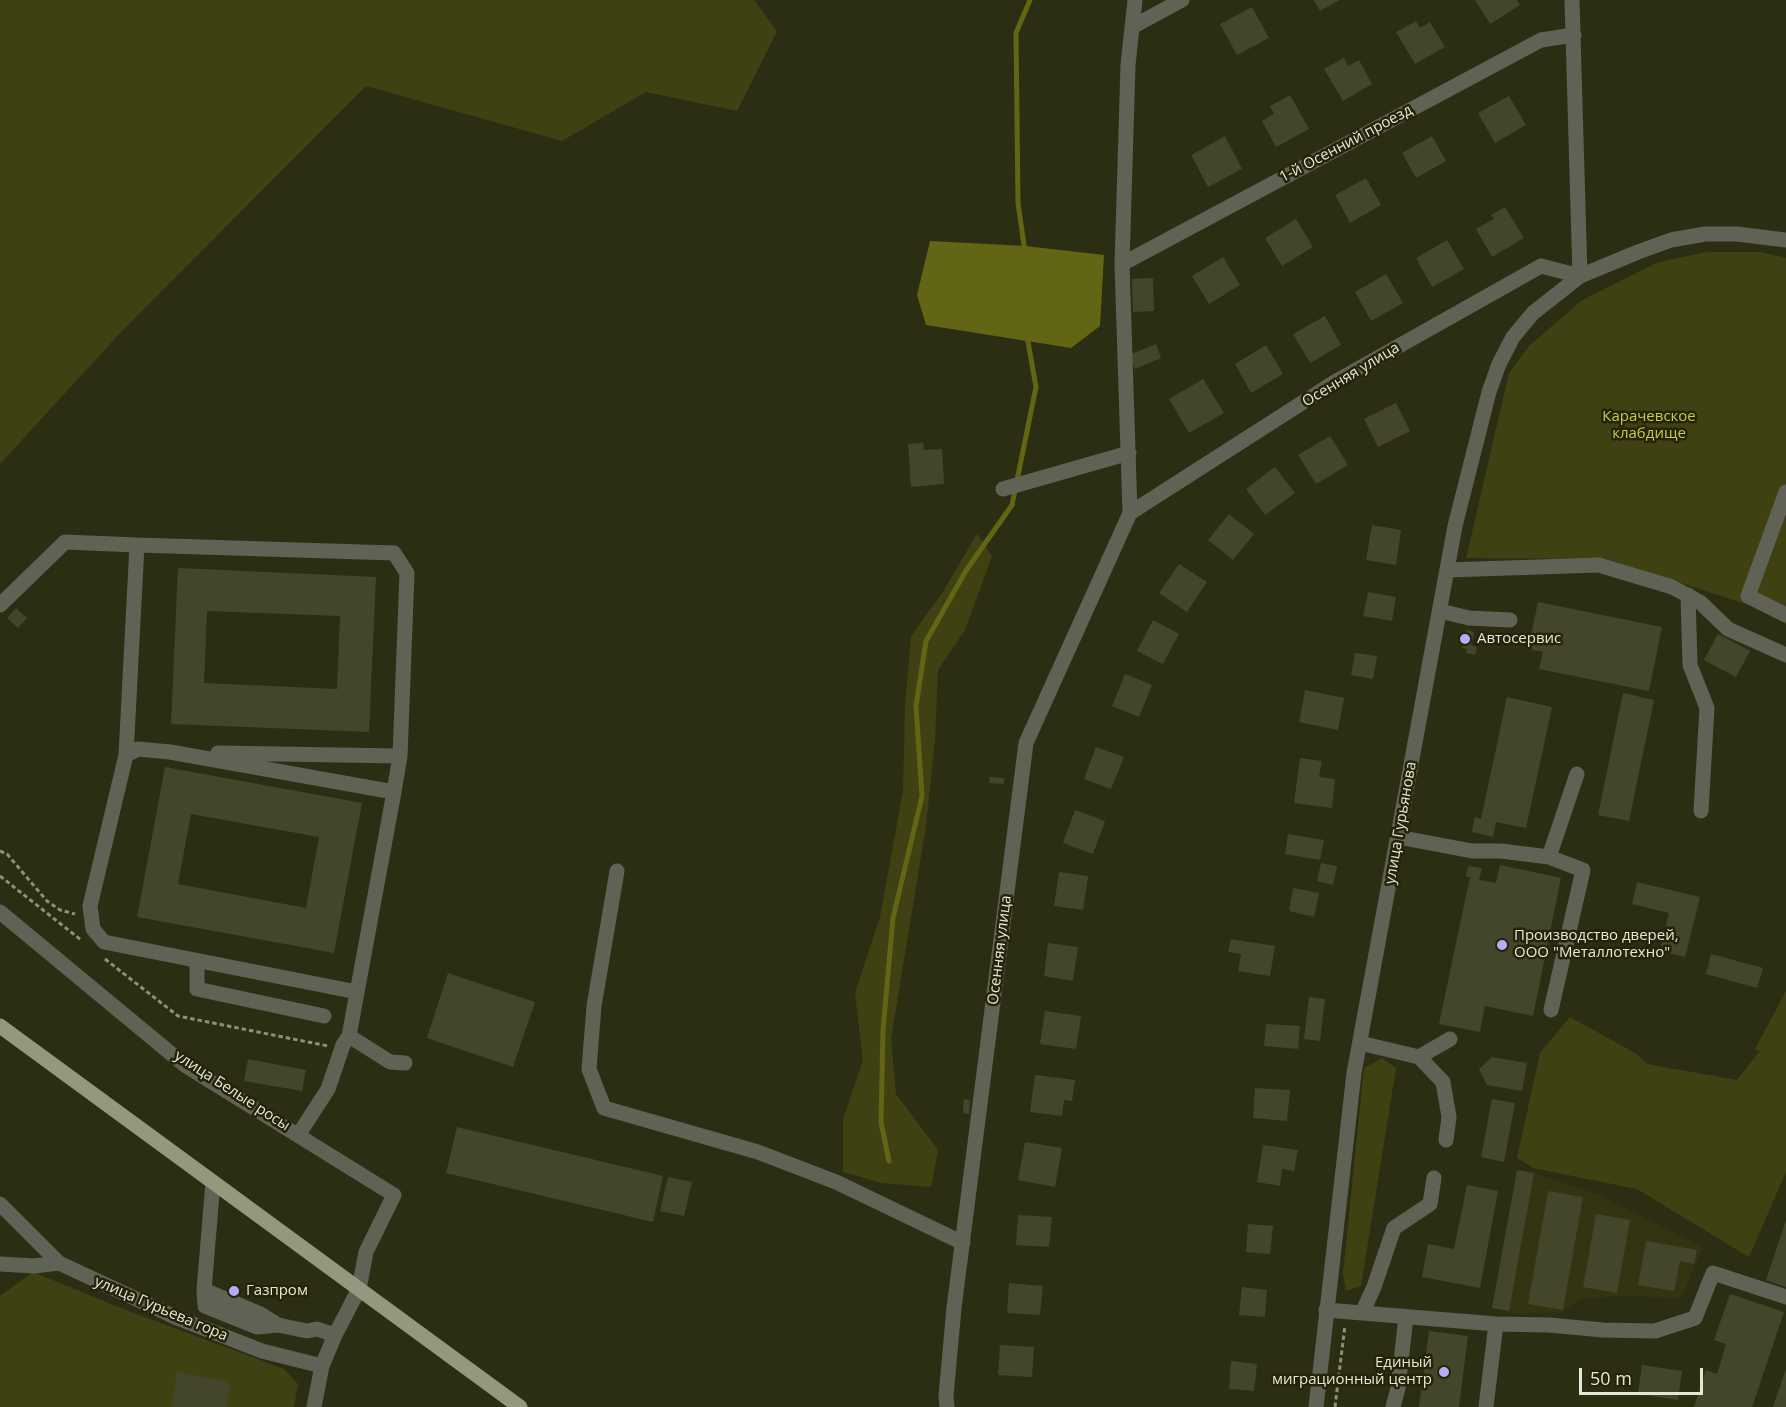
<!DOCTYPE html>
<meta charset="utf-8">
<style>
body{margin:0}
#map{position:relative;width:1786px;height:1407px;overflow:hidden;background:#2c2e14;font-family:"Open Sans",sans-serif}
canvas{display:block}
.scale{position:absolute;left:1579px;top:1368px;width:124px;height:27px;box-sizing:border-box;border:3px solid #e5e6d7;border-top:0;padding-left:8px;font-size:18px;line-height:21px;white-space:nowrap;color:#e5e6d7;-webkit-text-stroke:4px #23240a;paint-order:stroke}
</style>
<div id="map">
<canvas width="1786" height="1407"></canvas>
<div class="scale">50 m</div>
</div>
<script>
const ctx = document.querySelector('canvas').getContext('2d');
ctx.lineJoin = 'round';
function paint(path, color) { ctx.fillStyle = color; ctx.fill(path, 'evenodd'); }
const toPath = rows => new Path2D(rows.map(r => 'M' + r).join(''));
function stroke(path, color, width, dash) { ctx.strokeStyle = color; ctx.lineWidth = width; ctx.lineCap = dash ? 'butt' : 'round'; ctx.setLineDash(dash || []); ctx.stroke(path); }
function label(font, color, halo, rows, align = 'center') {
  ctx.font = font + ' "Open Sans",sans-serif'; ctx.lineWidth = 5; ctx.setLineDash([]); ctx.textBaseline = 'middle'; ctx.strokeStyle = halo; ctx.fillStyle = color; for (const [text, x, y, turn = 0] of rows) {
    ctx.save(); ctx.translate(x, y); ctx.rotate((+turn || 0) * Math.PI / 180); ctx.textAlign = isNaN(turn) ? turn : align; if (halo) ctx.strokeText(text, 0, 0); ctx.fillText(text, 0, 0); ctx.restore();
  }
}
paint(toPath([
 [1517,1170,1534,1173,1600,1195,1703,1247,1681,1298,1619,1296,1580,1299,1563,1312,1518,1314,1492,1308]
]), '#323412');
paint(toPath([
 [0,0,754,0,777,31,737,111,646,92,562,141,366,86,122,331,0,464],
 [1707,252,1760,252,1786,258,1786,624,1749,605,1607,559,1466,558,1509,373,1529,346,1581,301,1659,262],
 [977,534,992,556,965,630,938,670,935,740,926,826,891,1039,896,1094,938,1150,931,1187,882,1183,843,1172,843,1119,863,1060,855,993,880,917,903,791,905,706,911,636,942,593],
 [1786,991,1786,1172,1749,1257,1637,1189,1533,1168,1517,1158,1540,1053,1570,1017,1637,1054,1647,1064,1737,1080,1760,1051,1755,1049],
 [1382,1058,1396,1068,1361,1286,1346,1291,1343,1273,1364,1068],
 [33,1272,126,1310,284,1369,298,1384,294,1407,0,1407,0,1296]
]), '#3f4112');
paint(toPath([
 [930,241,1025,246,1104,255,1100,326,1071,348,926,325,917,295]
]), '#626513');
stroke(toPath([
 [1025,252,1018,203,1016,33,1030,0],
 [889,1161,881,1122,883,1030,893,918,922,796,916,706,926,641,967,569,1012,505,1036,387,1027,336]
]), '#626513', 5);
paint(toPath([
 [1314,0,1340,0,1320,11],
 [1475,0,1517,0,1520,5,1490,24],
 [1252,7,1269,38,1237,55,1220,24],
 [1416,21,1420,28,1430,22,1445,47,1415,64,1396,32],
 [1344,58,1348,66,1359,60,1372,84,1343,101,1324,69],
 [1290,95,1309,129,1276,147,1262,121,1274,114,1270,106],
 [1509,96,1526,125,1495,143,1478,113],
 [1225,136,1242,169,1208,187,1191,155],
 [1432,136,1446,161,1416,178,1402,153],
 [1366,178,1381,205,1350,223,1335,195],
 [1505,207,1524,238,1492,257,1476,229,1494,219,1491,215],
 [1296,219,1313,247,1282,266,1265,238],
 [1447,240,1464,269,1432,287,1416,258],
 [1223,257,1240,285,1209,304,1192,276],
 [1386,274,1403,303,1371,321,1355,292],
 [1153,278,1154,311,1133,312,1132,279],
 [1325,316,1341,345,1310,363,1293,334],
 [1156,344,1161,358,1135,369,1129,355],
 [1266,345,1283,374,1251,393,1235,364],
 [1203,379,1224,413,1189,433,1169,399],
 [1396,403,1410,431,1378,447,1364,419],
 [1330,436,1348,465,1316,484,1298,455],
 [923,443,924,450,942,449,944,484,911,487,908,444],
 [1275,467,1295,493,1265,515,1246,489],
 [1229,514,1254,534,1233,560,1208,540],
 [1372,525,1401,530,1396,565,1366,560],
 [1179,564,1207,582,1187,612,1159,593],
 [178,568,376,577,369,732,171,724],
 [207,611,340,616,337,689,204,683],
 [1368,592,1396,597,1392,621,1363,616],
 [1538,602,1662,627,1649,691,1539,669,1543,652,1528,649],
 [16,608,27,618,18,628,7,618],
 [1153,620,1179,634,1163,664,1137,651],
 [1467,630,1474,632,1471,645,1477,647,1475,655,1466,653,1467,649,1462,648],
 [1718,634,1750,651,1736,677,1704,660],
 [1355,653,1377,656,1373,679,1351,675],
 [1125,674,1152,685,1139,717,1112,706],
 [1305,690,1344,698,1338,730,1299,722],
 [1623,693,1654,700,1629,821,1598,815],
 [1507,697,1552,707,1526,828,1496,822,1493,837,1472,832,1475,817,1481,819],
 [1096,747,1124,757,1111,789,1084,779],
 [1300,758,1322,761,1319,777,1335,779,1332,808,1294,803],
 [165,767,362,803,334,953,137,917],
 [191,814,319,837,306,908,178,884],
 [990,777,1004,778,1004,784,989,783],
 [1075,810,1105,821,1093,854,1063,843],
 [1288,834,1324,840,1320,860,1285,854],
 [1321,863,1337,866,1333,885,1317,881],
 [1500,865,1561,878,1533,1016,1485,1006,1480,1032,1439,1024,1470,877,1466,877,1468,866,1482,868,1479,880,1496,883],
 [1059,872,1088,876,1083,910,1054,906],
 [1637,882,1700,897,1685,957,1660,951,1669,913,1632,904],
 [1293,888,1319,893,1314,917,1289,911],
 [1231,939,1275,946,1270,976,1238,971,1241,954,1228,952],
 [1048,943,1078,947,1073,981,1044,976],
 [1711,954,1763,968,1757,988,1706,974],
 [448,973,535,1002,513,1067,427,1038],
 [1309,997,1325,999,1320,1041,1304,1039],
 [1045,1011,1081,1016,1076,1049,1040,1044],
 [1266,1024,1300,1026,1298,1049,1264,1046],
 [1492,1057,1527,1063,1522,1091,1487,1085,1479,1069],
 [248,1059,306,1070,302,1091,244,1081],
 [1035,1075,1075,1080,1072,1101,1064,1100,1062,1116,1030,1112],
 [1255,1088,1290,1090,1287,1121,1253,1118],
 [964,1099,970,1100,969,1114,963,1113],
 [1492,1099,1515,1103,1504,1162,1481,1157],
 [457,1127,663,1176,653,1222,446,1173],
 [1025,1142,1062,1148,1055,1187,1018,1180],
 [1263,1145,1298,1150,1294,1171,1282,1169,1280,1186,1257,1182],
 [1517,1170,1534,1173,1509,1311,1492,1308],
 [668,1177,692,1182,684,1216,660,1211],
 [1467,1185,1498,1191,1480,1288,1422,1277,1428,1244,1454,1249],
 [1548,1191,1583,1197,1563,1310,1528,1304],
 [1596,1214,1630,1220,1617,1293,1583,1287],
 [1018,1215,1052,1217,1049,1247,1016,1245],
 [1786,1220,1786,1287,1766,1280],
 [1248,1224,1273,1226,1270,1254,1246,1252],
 [1646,1241,1697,1250,1694,1264,1680,1261,1674,1291,1638,1285],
 [1009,1283,1043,1286,1040,1315,1007,1313],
 [1242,1287,1267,1290,1265,1317,1239,1315],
 [1730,1294,1784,1312,1752,1407,1694,1407,1706,1370,1717,1374,1726,1344,1714,1340],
 [1429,1331,1468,1336,1459,1407,1419,1407],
 [1000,1345,1034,1347,1032,1377,998,1375],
 [1231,1361,1257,1364,1254,1391,1229,1389],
 [1642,1365,1682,1371,1678,1400,1638,1394],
 [1786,1369,1786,1407,1773,1407],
 [177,1372,225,1381,230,1388,226,1407,171,1407]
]), '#44462b');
stroke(toPath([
 [0,851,7,854,47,901,60,910,75,914],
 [0,876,81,940],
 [105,959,178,1016,328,1046],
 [1335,1407,1345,1325]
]), '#8e8f7b', 3, [4.5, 3]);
stroke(toPath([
 [1572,0,1580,276],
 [1132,27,1182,0],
 [1122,264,1541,40,1574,35],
 [1003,489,1129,453],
 [1786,492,1748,596,1786,615],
 [1130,513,1333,383,1541,266,1580,276],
 [137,545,394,553,407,573,400,756,394,792],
 [1447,570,1599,565,1672,587,1700,602,1728,629,1786,655],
 [1688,595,1690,665,1707,708,1701,811],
 [0,605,65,542,137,545,126,755,90,906,93,929,104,942,357,992],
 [1440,611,1469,618,1510,620],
 [218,753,400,756],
 [126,755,138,749,170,752,394,792,349,1036,390,1062,405,1063],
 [1398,837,1472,851,1501,851,1549,857,1577,774],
 [1549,857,1583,870,1551,1010],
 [617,871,594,1006,589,1069,604,1108,758,1152,836,1182,963,1243],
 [0,912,186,1066,394,1195,366,1252,359,1289,335,1335,322,1366,314,1407],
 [197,961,197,989,324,1016],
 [1360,1043,1419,1057,1443,1082,1449,1117,1446,1140],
 [1419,1057,1450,1039],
 [299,1134,328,1089,343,1045,349,1036],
 [213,1182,204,1290,260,1314,278,1325,307,1331,317,1329,335,1335],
 [0,1204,59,1263],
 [0,1264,34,1266,59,1263,175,1317,262,1351,322,1366],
 [204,1290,205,1306,257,1327,278,1325],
 [1326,1310,1496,1324,1549,1325,1603,1330,1655,1331,1695,1318,1713,1273,1786,1297],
 [1362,1313,1374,1287,1394,1228,1430,1204,1434,1178],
 [947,1407,946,1396,954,1308,1026,743,1130,513,1122,264,1128,65,1135,0],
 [1316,1407,1354,1073,1455,526,1489,392,1499,364,1513,337,1533,313,1580,276,1638,252,1671,240,1705,234,1737,234,1786,240],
 [1393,1407,1398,1388,1406,1317],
 [1486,1407,1496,1324]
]), '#616256', 15);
stroke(toPath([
 [0,1026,520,1407]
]), '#95977e', 15);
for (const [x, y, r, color] of [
 [1465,639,6,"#b8abf7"],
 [1502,945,6,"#b8abf7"],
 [234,1291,6,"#b8abf7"],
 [1444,1372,6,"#b8abf7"]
]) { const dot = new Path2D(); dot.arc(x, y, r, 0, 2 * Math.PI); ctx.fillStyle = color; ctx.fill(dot); stroke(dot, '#23240a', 2); }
label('15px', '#e5e6d7', '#23240a', [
 ["1-й Осенний проезд",1346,144,-28],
 ["Осенняя улица",1351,375,-31],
 ["улица Гурьянова",1401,823,-80],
 ["Осенняя улица",1000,950,-83],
 ["улица Белые росы",232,1091,33],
 ["улица Гурьева гора",161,1309,23]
]);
label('15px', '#c7cc45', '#23240a', [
 ["Карачевское",1649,417],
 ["клабдище",1649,434]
]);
label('15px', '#e5e6d7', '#23240a', [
 ["Автосервис",1477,639],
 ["Производство дверей,",1514,936],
 ["ООО \"Металлотехно\"",1514,953],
 ["Газпром",246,1291],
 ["Единый",1432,1363,"right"],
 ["миграционный центр",1432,1380,"right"]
], 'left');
</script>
